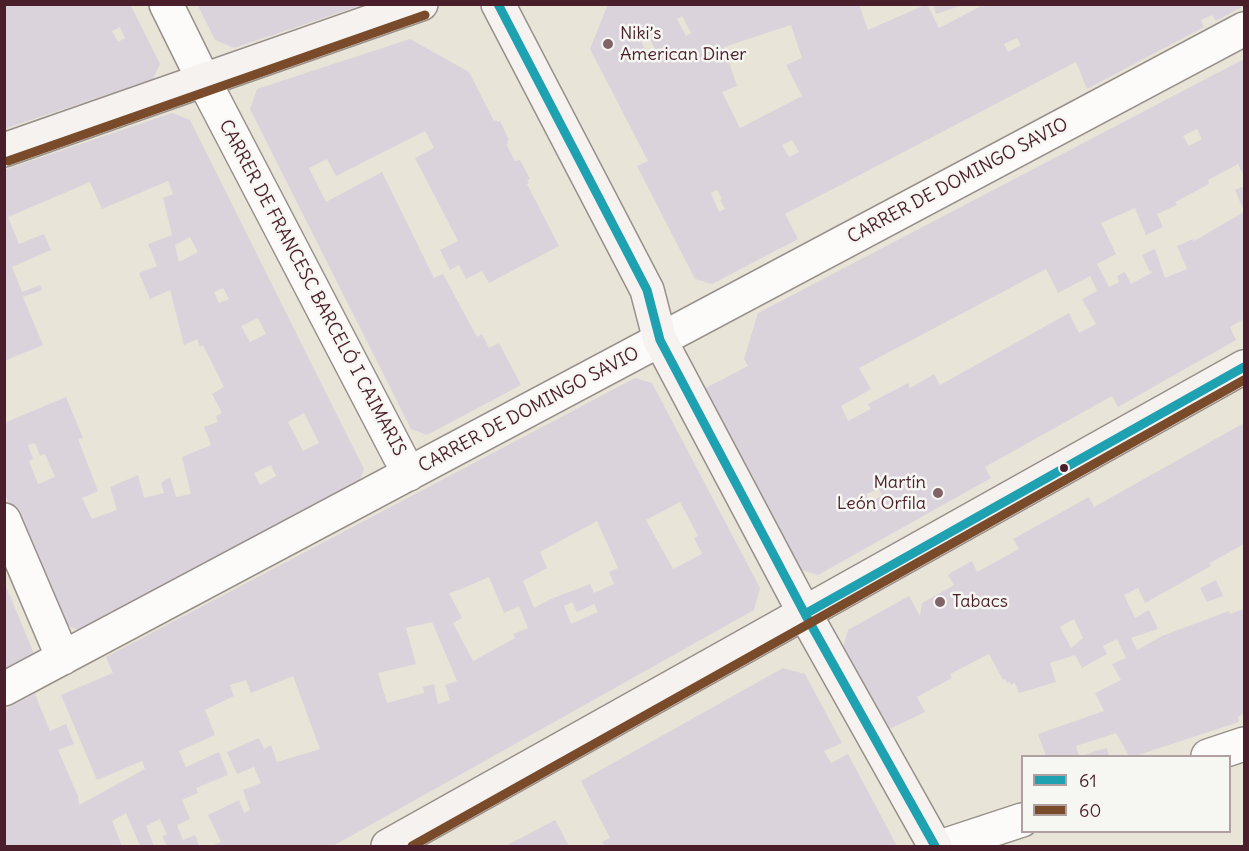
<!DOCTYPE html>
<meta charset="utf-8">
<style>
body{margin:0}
#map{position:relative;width:1249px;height:851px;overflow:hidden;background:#e8e4d7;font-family:Delius,sans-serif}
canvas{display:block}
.frame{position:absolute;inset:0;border:6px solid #4a1f2b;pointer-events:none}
.legend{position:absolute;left:1021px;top:755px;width:210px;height:78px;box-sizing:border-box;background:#f6f6f2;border:2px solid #b1a0a2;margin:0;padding:8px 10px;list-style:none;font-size:18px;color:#4a1f2b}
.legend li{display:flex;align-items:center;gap:12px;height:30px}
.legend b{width:30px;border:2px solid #b1a0a2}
</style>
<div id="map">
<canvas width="1249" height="851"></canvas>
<div class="frame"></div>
<ul class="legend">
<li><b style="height:8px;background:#1ea1b0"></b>61</li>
<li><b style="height:8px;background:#7a4b2a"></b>60</li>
</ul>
</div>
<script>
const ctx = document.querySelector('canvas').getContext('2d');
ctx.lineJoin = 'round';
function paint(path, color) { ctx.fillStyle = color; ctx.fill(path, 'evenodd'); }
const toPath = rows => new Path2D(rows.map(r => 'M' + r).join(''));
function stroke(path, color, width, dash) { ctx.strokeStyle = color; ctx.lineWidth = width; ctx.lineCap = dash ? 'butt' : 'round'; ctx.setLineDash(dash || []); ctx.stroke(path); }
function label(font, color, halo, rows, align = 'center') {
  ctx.font = font + ' Delius,sans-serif'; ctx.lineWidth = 5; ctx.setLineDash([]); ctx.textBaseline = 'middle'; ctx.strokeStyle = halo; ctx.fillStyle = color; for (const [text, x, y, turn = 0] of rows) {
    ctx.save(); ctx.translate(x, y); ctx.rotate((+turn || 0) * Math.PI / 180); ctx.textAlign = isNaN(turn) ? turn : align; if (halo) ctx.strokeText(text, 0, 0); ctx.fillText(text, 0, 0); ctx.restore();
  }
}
paint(toPath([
 [4,4,130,4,160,64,153,79,4,129],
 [120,27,125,38,118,42,112,31],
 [197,4,362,4,362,5,234,48,215,40],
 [608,4,859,4,868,30,927,4,939,28,985,4,1244,4,1244,6,1216,21,1212,15,1201,20,1204,27,1087,89,1076,62,1053,74,785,214,798,239,712,284,695,279,637,166,648,161,590,49],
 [682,16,691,33,686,36,677,19],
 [791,25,802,58,786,65,802,96,740,128,722,92,737,86,724,47],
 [648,35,656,51,648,55,640,39],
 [1017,38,1021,45,1008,52,1004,44],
 [792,140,799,152,789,157,782,145],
 [717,190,722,199,720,200,725,209,719,212,711,193],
 [933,4,963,4,963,5,936,14],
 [410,39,469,72,494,121,496,120,498,122,500,121,509,140,507,141,508,144,506,144,515,161,520,160,530,179,527,180,529,183,527,184,559,246,489,283,482,271,466,279,459,265,450,270,440,250,458,241,415,158,434,148,425,131,336,176,327,159,309,168,326,202,382,172,434,278,443,274,477,337,482,334,489,348,499,343,521,385,427,435,411,429,250,109,257,89],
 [1244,59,1244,176,1238,164,1208,180,1209,184,1175,202,1177,205,1157,214,1163,227,1146,235,1135,208,1101,223,1116,254,1097,264,1109,287,1119,282,1117,276,1125,272,1131,284,1153,272,1152,271,1150,272,1142,255,1155,249,1165,278,1187,269,1177,246,1193,239,1194,241,1244,212,1244,319,1230,327,1236,340,1118,407,1112,396,985,467,991,478,818,575,795,568,702,390,748,366,744,359,758,313],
 [1197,129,1202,139,1189,146,1183,136],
 [1046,269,1058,293,1090,276,1097,291,1082,299,1096,324,1079,333,1069,313,940,385,934,374,910,388,908,383,868,404,871,409,848,421,841,406,871,389,859,368],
 [879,489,882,496,870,502,866,494],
 [172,113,190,120,364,469,358,485,80,631,59,622,4,492,4,423,66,397,83,438,78,439,98,491,82,498,92,519,117,510,110,487,138,475,144,498,164,493,161,483,170,477,176,497,191,494,182,457,211,445,204,427,218,422,216,416,222,413,212,394,224,387,203,345,200,347,197,339,184,345,170,290,150,299,139,273,157,266,148,244,172,235,163,198,173,194,168,181,102,209,90,182,8,217,19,244,44,234,51,250,12,267,22,292,40,285,42,290,23,297,43,345,4,361,4,170],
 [190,237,198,252,179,262,175,245],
 [223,288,229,299,219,303,214,292],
 [258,318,266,334,250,342,241,326],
 [304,413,319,443,303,451,288,422],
 [35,443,40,456,45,454,55,477,38,484,29,461,33,459,28,445],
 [271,465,276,476,260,485,254,473],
 [1244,186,1244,211,1235,190],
 [635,378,652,383,760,588,754,610,333,846,211,846,221,842,208,815,239,800,244,813,250,810,243,790,261,783,254,767,237,774,227,752,259,738,264,749,271,745,277,762,320,749,293,676,251,693,246,680,230,685,234,696,205,710,215,735,179,751,186,767,219,752,228,775,196,788,198,793,182,800,190,819,177,825,183,840,195,835,199,846,167,846,162,836,167,835,160,819,146,826,154,846,140,846,126,813,112,821,122,846,4,846,4,710,35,694,50,731,66,724,74,744,58,750,78,796,79,805,145,769,142,761,97,780,61,695,113,673,106,657],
 [680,502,698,536,694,538,702,554,673,569,646,520],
 [597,521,618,568,609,572,614,584,594,593,590,584,551,599,534,608,523,581,547,568,540,552],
 [489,577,504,613,519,606,528,628,513,634,515,638,473,661,453,623,462,618,449,593,459,590],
 [572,602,577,612,594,604,598,612,571,624,564,606],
 [432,622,457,681,445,685,450,700,438,704,434,684,423,687,424,693,387,703,378,673,416,664,406,628],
 [1244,423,1244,544,1210,563,1211,566,1145,603,1138,588,1124,595,1135,618,1149,610,1158,629,1131,638,1137,650,1162,636,1229,611,1230,614,1244,609,1244,713,1238,717,1239,722,1135,756,1129,756,1116,733,1076,746,1079,756,1046,756,1038,734,1104,711,1095,693,1121,680,1112,664,1126,658,1117,639,1103,646,1107,654,1082,668,1075,655,1050,663,1056,682,1019,693,1015,683,1011,685,1010,682,1007,683,1005,679,1003,680,989,654,950,674,952,678,917,697,925,712,883,732,841,654,848,630,909,596,920,616,922,603,954,585,948,575,952,572,972,561,977,572,1019,549,1013,539,1089,497,1094,507],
 [1074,619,1083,638,1071,648,1060,627],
 [1216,580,1223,596,1207,602,1200,588],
 [5,584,35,656,5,672],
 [783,668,805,674,842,743,824,751,831,763,848,754,897,846,605,846,602,842,610,838,581,781],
 [1107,748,1109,756,1081,756,1096,751],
 [555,820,569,846,505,846,519,839]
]), '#dbd3db');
const street = toPath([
 [166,4,204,81,409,474],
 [4,520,63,658],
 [4,689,1244,29],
 [1208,756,1244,744],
 [943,846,1022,820]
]);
const secondary = toPath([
 [498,4,647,290,660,340,805,614,935,846],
 [4,150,421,4],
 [388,846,1244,367]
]);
stroke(street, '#988f8b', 36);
stroke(secondary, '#988f8b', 36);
stroke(street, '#fcfbf9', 33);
stroke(secondary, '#f6f2ef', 33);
stroke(toPath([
 [498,4,647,290,660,340,805,614,935,846],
 [805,614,1244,367]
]), '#1ea1b0', 9);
stroke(toPath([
 [8,161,425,15],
 [412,846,1244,380]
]), '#7a4b2a', 9);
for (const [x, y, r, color] of [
 [608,44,6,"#816467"],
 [1064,468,5,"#4a1f2b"],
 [938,493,6,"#816467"],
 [940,602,6,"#816467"]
]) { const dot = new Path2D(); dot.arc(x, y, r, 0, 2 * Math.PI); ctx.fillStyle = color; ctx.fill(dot); stroke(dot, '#f6f6f2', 2); }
label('18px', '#4a1f2b', '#f6f6f2', [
 ["Niki’s",620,34],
 ["American Diner",620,55],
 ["Martín",926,483,"right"],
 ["León Orfila",926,504,"right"],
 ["Tabacs",952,602]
], 'left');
label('18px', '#4a1f2b', '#f6f6f2', [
 ["CARRER DE DOMINGO SAVIO",958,181,-28],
 ["CARRER DE FRANCESC BARCELÓ I CAIMARIS",312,288,62],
 ["CARRER DE DOMINGO SAVIO",529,410,-28]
]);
</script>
